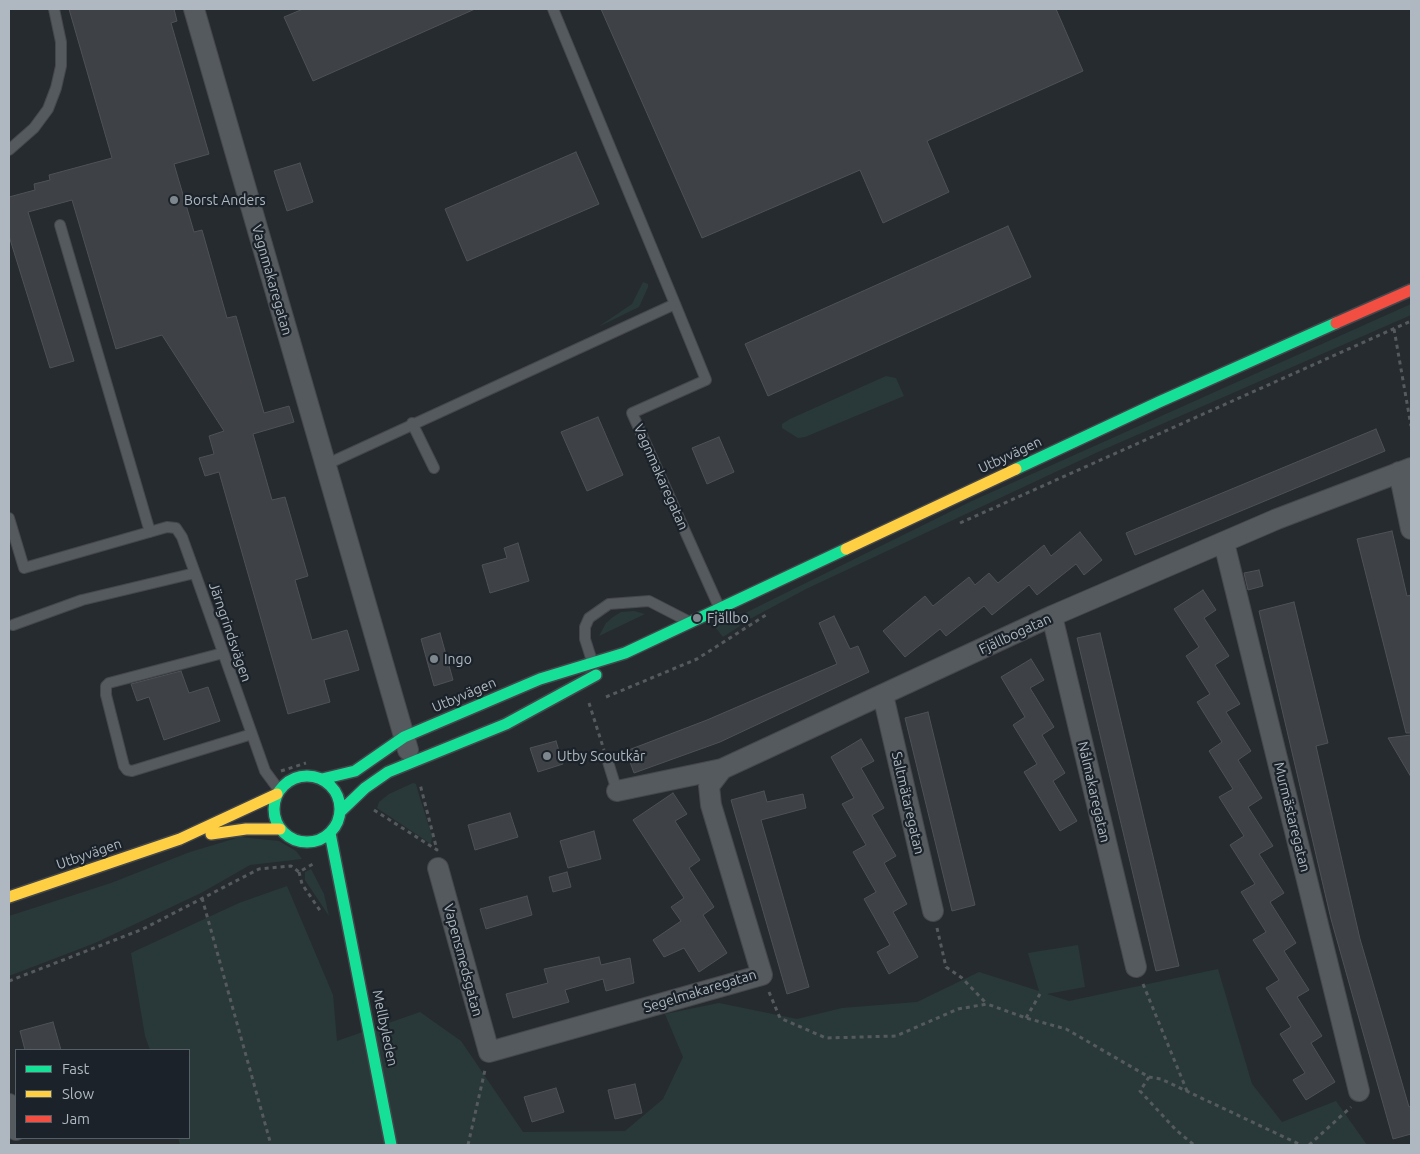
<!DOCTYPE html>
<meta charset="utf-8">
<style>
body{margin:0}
#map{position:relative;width:1420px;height:1154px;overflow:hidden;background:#262b30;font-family:Ubuntu,sans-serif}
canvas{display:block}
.frame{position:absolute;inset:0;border:10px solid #afb8c1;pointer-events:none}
.legend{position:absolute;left:15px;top:1049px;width:175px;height:90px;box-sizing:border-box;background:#1b2229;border:1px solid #565e66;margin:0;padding:6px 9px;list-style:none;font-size:15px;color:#afb8c1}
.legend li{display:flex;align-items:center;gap:10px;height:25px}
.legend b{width:25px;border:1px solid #565e66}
</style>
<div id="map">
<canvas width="1420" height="1154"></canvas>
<div class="frame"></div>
<ul class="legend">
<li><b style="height:6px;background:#16e098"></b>Fast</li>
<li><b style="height:6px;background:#ffcf43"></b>Slow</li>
<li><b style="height:6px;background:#f24e42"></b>Jam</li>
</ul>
</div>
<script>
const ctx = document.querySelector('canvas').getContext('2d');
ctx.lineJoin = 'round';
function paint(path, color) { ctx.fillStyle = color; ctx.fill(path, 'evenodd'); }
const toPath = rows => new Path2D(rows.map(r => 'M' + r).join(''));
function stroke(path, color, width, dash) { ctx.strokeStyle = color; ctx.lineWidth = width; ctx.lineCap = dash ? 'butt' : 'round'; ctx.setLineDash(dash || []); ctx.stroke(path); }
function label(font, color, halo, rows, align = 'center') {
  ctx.font = font + ' Ubuntu,sans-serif'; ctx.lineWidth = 4.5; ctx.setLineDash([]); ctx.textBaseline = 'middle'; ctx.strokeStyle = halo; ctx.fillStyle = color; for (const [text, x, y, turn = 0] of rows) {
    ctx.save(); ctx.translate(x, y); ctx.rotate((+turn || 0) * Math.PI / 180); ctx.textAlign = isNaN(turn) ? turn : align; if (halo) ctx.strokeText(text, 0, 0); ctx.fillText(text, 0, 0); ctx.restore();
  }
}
paint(toPath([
 [643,282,648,284,648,287,639,307,598,327,632,304],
 [1411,304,1411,315,1098,452,806,589,748,620,741,615,974,500],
 [886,376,896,378,904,396,805,437,798,438,782,428,782,424,790,419],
 [634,611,645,614,599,636,606,623,613,617,621,612],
 [733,617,736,618,740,626,723,637,715,627],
 [413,783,416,784,419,795,432,836,431,844,377,808,379,802,389,794],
 [240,837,279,841,296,851,302,859,250,865,201,893,95,943,9,976,9,916,111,883,190,852],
 [311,869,324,894,329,916,305,880,305,872],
 [287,886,333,995,337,1041,420,1012,461,1041,523,1132,625,1131,663,1099,683,1057,665,1014,719,1003,797,1019,842,1008,917,1002,979,972,1039,991,1028,953,1078,945,1085,987,1047,994,1069,1001,1218,969,1252,1084,1282,1122,1336,1101,1367,1145,180,1145,178,1138,189,1138,189,1050,150,1050,145,1036,131,953,239,903]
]), '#293939');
const building = toPath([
 [69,9,174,9,177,21,171,23,209,154,174,164,194,232,202,230,227,318,236,316,264,413,289,406,294,422,253,434,272,500,285,497,308,576,295,580,312,640,347,630,359,670,324,680,330,702,288,714,219,472,205,476,199,458,214,454,209,436,224,431,162,335,116,349,72,200,28,212,74,361,50,368,9,236,9,197,35,190,34,184,50,180,49,175,112,158,69,9],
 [303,9,475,9,313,81,284,17,303,9],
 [601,9,1056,9,1083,71,927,141,949,192,883,223,860,170,702,238,601,9],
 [576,152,599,204,467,261,445,209,576,152],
 [300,163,313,202,287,211,274,171,300,163],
 [1008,226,1031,277,768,396,745,344,1008,226],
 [598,417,623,475,587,491,561,432,598,417],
 [1376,429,1385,451,1135,555,1126,533,1376,429],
 [719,437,734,472,707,484,692,448,719,437],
 [1392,531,1407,596,1411,595,1411,733,1406,733,1357,539,1392,531],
 [1080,532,1102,560,1084,575,1076,564,1037,595,1029,585,992,615,984,606,946,636,940,629,905,657,883,631,925,596,933,606,969,577,975,585,989,573,998,583,1044,545,1051,556,1080,532],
 [518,543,529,581,490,593,482,565,507,558,504,548,518,543],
 [1259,570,1263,586,1248,590,1244,573,1259,570],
 [1203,590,1216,610,1204,618,1229,656,1215,665,1240,704,1226,712,1251,751,1238,760,1262,798,1248,807,1273,846,1259,854,1284,893,1270,902,1296,943,1284,951,1309,990,1297,997,1322,1036,1311,1043,1335,1082,1306,1100,1293,1080,1305,1073,1280,1034,1291,1027,1266,988,1279,980,1253,940,1266,932,1241,892,1255,884,1230,845,1244,836,1219,797,1233,789,1209,751,1222,742,1197,702,1210,694,1186,656,1199,647,1174,609,1203,590],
 [1294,602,1328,743,1316,746,1346,878,1360,939,1409,1107,1411,1106,1411,1134,1393,1139,1331,919,1259,611,1294,602],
 [834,616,850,649,858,646,869,672,720,742,634,773,626,751,707,720,837,664,819,623,834,616],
 [440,633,453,680,434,686,421,639,440,633],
 [1100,633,1179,966,1156,971,1077,638,1100,633],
 [1031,659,1044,680,1030,688,1054,727,1042,735,1065,773,1053,781,1077,821,1060,831,1024,772,1037,764,1013,725,1025,717,1001,677,1031,659],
 [181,671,189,693,208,687,220,721,164,740,149,697,137,701,131,684,181,671],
 [928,712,975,905,952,911,905,718,928,712],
 [1411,735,1411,777,1388,738,1411,735],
 [861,739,874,761,861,768,884,808,872,815,896,856,884,863,907,904,893,912,918,957,889,974,877,952,890,945,864,899,876,892,853,852,866,845,842,804,854,798,831,757,861,739],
 [556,741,563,764,538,772,530,748,556,741],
 [764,791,767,802,803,794,806,808,761,820,809,987,787,994,731,800,764,791],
 [673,793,687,814,675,821,700,860,689,868,714,907,703,915,727,953,699,972,684,948,664,957,653,940,681,921,671,907,684,898,633,820,673,793],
 [510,813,518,837,475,850,468,825,510,813],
 [594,831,601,859,568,868,560,841,594,831],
 [567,872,571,887,553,892,549,877,567,872],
 [527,896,532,915,486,929,480,909,527,896],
 [599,957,601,965,630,958,634,983,606,991,603,979,565,990,569,1002,513,1018,506,994,548,983,544,969,599,957],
 [53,1022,61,1050,25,1050,20,1031,53,1022],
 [635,1084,642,1113,615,1119,608,1090,635,1084],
 [556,1088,564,1112,532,1122,524,1097,556,1088]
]);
paint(building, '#3e4247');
stroke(building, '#4e5257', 1);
const lane = toPath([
 [553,9,675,304],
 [9,150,34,128,48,109,56,88,61,66,61,42,54,9],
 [60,225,150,532],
 [412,423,434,468],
 [325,465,675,304,706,380,632,413,719,607],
 [9,518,24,568,167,527,176,528,182,537,195,573],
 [13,625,82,600,195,573,265,771,279,790],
 [223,653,109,683,106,686,106,695,124,766,127,770,132,771,252,734],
 [592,661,585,639,585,627,589,618,609,604,649,601,686,620],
 [608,762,617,791]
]);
const street = toPath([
 [194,9,408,750],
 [1399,472,1411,529],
 [1224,543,1359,1091],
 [1052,616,1136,967],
 [883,695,933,911],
 [617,791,722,769,1052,616,1277,519,1411,468],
 [438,868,489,1052,762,975,711,805,709,786,722,769],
 [9,1104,16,1130]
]);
const fast = toPath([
 [1016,469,1159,402,1336,323],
 '274 809a33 33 0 1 1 66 0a33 33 0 1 1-66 0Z',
 [322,779,355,771,404,737,540,679,625,653,846,549],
 [341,811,365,788,388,772,506,724,596,675],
 [330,833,391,1145]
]);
const slow = toPath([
 [846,549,1016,469],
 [211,834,246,829,280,829],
 [9,897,180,839,277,794]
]);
const jam = toPath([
 [1336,323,1411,290]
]);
stroke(lane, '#44474b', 12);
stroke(street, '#44474b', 22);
stroke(fast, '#44474b', 14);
stroke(slow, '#44474b', 14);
stroke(jam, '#44474b', 14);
stroke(toPath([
 [1394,329,1411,426],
 [960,523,1411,321],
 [606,697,697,659,769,613],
 [589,703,604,750],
 [281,771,306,763],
 [374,810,437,850,420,784],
 [299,872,302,884,321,912],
 [202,898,271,1145],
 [937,928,946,967,962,978,987,1004],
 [9,981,143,929,259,869,291,866,299,872,313,864],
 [1143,984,1187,1091],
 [769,992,780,1018,826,1038,896,1036,958,1009,987,1004,1026,1018,1066,1029,1149,1077,1161,1079,1301,1145],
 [1026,1018,1040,994],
 [1149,1077,1140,1091,1176,1130,1194,1145],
 [468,1145,485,1070],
 [1309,1145,1351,1107]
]), '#555a5d', 3, [4, 4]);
stroke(lane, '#555a5f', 10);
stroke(street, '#555a5f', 20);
stroke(fast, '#16e098', 11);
stroke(slow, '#ffcf43', 11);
stroke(jam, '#f24e42', 11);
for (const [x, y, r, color] of [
 [174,200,5,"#7f878e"],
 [697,618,5,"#7f878e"],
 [434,659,5,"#7f878e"],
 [547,756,5,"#7f878e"]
]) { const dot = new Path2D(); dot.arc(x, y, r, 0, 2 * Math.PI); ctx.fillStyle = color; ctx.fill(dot); stroke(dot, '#1b2229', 2); }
label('14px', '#afb8c1', '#1b2229', [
 ["Borst Anders",184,200],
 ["Fjällbo",707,618],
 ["Ingo",444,659],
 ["Utby Scoutkår",557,756]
], 'left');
label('14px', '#afb8c1', '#1b2229', [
 ["Vagnmakaregatan",272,280,74],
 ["Utbyvägen",1010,455,-25],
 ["Vagnmakaregatan",661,477,66],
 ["Järngrindsvägen",230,632,71],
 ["Fjällbogatan",1015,634,-25],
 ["Utbyvägen",464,695,-23],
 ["Nålmakaregatan",1094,792,77],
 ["Saltmätaregatan",908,803,77],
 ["Murmästaregatan",1292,817,76],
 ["Utbyvägen",89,854,-19],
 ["Vapensmedsgatan",463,960,75],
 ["Segelmakaregatan",700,991,-17],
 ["Mellbyleden",385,1028,78]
]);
</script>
